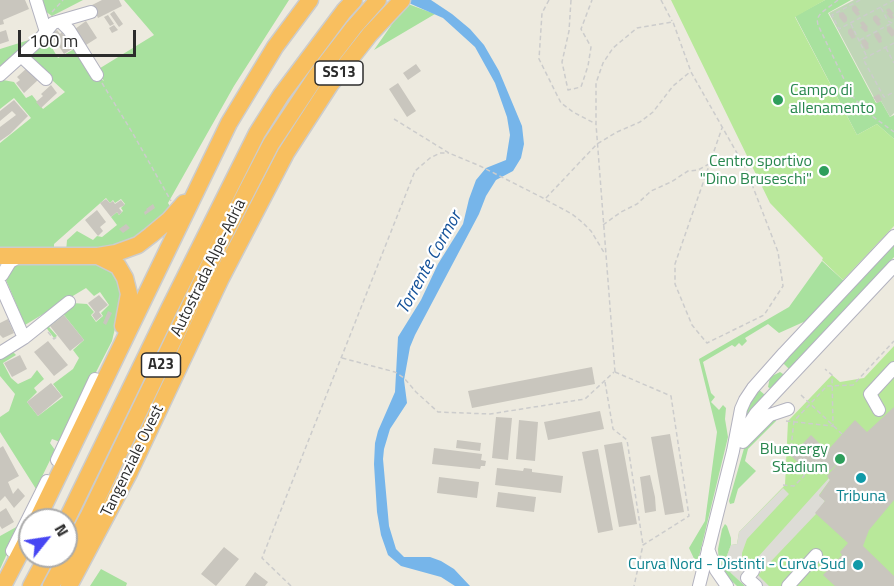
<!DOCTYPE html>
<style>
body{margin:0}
#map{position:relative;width:894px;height:586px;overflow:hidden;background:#edeadf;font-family:"Titillium Web",sans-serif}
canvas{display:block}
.north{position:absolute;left:18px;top:508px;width:60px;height:60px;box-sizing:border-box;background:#fff;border:2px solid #ababab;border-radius:50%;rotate:60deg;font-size:16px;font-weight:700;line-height:24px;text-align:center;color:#2c2c2c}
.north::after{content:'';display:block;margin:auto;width:21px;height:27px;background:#4746f3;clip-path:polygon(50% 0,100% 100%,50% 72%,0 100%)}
.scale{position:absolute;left:18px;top:30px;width:118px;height:27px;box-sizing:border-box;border:3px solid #2c2c2c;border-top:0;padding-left:8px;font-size:18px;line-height:21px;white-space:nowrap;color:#2c2c2c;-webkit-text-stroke:4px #fff;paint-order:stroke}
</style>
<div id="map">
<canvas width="894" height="586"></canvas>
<div class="north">N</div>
<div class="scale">100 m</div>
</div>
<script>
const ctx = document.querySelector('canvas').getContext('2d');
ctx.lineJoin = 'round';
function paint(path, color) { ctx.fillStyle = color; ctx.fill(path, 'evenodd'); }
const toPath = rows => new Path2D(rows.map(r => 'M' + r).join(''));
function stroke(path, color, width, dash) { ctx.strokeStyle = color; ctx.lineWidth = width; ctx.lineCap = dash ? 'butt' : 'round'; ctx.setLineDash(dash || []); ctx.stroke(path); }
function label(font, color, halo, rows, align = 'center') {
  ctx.font = font + ' "Titillium Web",sans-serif'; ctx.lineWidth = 4.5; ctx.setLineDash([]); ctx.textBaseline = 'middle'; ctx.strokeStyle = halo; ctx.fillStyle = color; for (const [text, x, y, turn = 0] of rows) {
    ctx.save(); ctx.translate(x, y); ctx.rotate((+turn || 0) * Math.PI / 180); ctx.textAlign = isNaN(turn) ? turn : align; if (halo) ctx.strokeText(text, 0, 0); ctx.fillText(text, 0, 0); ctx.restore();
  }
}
paint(toPath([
 [39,0,83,0,52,16,42,9],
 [124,0,289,0,234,86,168,203,171,208,165,218,117,249,66,252,67,240,77,231,93,240,97,236,102,237,117,225,111,217,117,212,119,215,123,211,121,208,125,204,121,199,115,203,113,200,110,203,106,198,54,244,54,249,0,249,0,143,31,118,14,98,0,109,0,82,3,80,14,82,26,98,32,95,43,109,65,92,27,57,47,39,58,58,76,48,91,73,104,81,97,70,154,35],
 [825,0,851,0,828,13,876,103,881,101,890,117,894,115,894,139,877,124,857,135,795,16],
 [408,4,435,14,374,50,397,17],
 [29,40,30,43,0,69,0,49],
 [894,243,894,257,790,370,782,362],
 [822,261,845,282,808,320,779,333,768,324,745,338,747,341,742,346,739,343,735,347,732,345,703,362,711,393,715,397,711,402,719,410,723,405,726,408,725,419,728,437,697,565,689,548,705,521,717,432,699,359,789,307],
 [19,262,107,264,125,286,112,341,60,442,52,439,50,443,55,450,36,489,0,432,0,417,9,411,15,394,0,376,0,357,12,351,16,355,3,363,11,378,18,384,31,378,37,370,44,379,34,388,37,392,27,402,38,416,63,397,53,384,73,369,79,358,73,350,84,340,64,315,49,327,57,336,54,338,45,326,72,303,87,304,94,312,91,315,96,322,103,316,101,313,109,305,100,292,94,296,86,288,25,325,6,280,10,268],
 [780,372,783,374,783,377,771,389,768,387,770,377],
 [758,389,765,395,739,431,744,413],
 [777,412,776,421,748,449,745,461,756,471,738,489,734,503,730,504,729,501,745,445],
 [725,524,727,526,731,538,731,545,725,561,731,573,745,586,737,586,723,573,719,565,718,549,722,529],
 [20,525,1,567,0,569,0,536],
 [101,569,127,583,126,586,90,586]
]), '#a8e19e');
paint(toPath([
 [854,0,894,0,894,113,890,117,881,101,877,103,829,13]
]), '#c0d6b7');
paint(toPath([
 [671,0,825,0,795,17,857,135,877,124,894,139,894,226,843,280,822,260,823,258,770,203],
 [894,346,894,586,745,586,728,570,726,558,731,545,737,544,739,532,785,485,788,421,832,375,840,382,864,378]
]), '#b8e89a');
paint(toPath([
 [829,478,830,480,819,495,825,501,816,514,758,575,769,586,745,586,728,570,725,561,731,545,737,544,739,532,783,488,789,494,747,539,742,553,742,560,749,567]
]), '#dddcd6');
paint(toPath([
 [402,0,431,0,452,14,470,29,484,45,499,71,522,126,524,144,521,158,513,171,496,180,486,196,479,214,415,335,410,347,404,380,407,403,390,429,384,449,383,459,389,526,396,549,404,557,430,557,441,561,454,569,470,586,455,586,441,577,401,566,388,555,381,535,377,512,374,464,375,443,378,431,395,392,398,337,421,300,438,264,463,224,469,199,476,180,486,168,506,160,510,135,507,117,495,83,475,47,443,18]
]), '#76b5ea');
paint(toPath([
 [0,0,25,0,29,9,3,20,4,24,0,25],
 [102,0,119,0,122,6,98,18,92,5],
 [855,5,860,11,858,11,860,14,857,16,852,10,852,7],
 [889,8,894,14,892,14,894,18,891,19,886,13,888,13,886,10],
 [114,11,123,24,119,27,110,14],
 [843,12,847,17,847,21,844,23,839,17,839,13],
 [108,15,114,24,110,26,104,17],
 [876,15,881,20,879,21,881,24,878,26,873,20,873,17],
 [86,21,97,38,86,45,75,29],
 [863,21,868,27,867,28,868,31,865,32,860,27,862,26,860,23],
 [114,25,118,30,112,33,109,28],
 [890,26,894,30,894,35,892,37,887,31,887,27],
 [851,28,855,33,854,34,856,37,852,39,848,33,848,30],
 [6,30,9,41,0,44,0,32],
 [57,30,60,34,62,32,72,49,64,54,51,34],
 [878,32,882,38,881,39,882,42,879,43,875,37,874,34],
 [865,39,869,44,868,45,869,48,866,50,862,44,861,41],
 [416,64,421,71,408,80,403,73],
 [27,68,38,80,24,93,16,83,20,80,17,77],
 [398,83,416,111,407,117,389,89],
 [51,85,57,93,41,108,36,102,43,96,41,94],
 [879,94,882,100,877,103,873,97],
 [14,100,28,116,10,134,0,141,0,127,16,115,12,111,0,121,0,111],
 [106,199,110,203,113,201,115,204,121,200,125,205,119,208,122,212,119,215,117,212,111,217,100,203],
 [153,204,155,208,145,215,144,212,147,210,146,209],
 [97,210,106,222,100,227,103,231,98,236,85,220],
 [126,224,130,228,123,233,119,229],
 [99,295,108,305,99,312,102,316,96,321,92,315,95,312,88,303],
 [108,311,112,313,106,325,103,323],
 [64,315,84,340,70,351,50,326],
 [8,319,14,333,3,338,0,335,0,323],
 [48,341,68,365,54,376,34,352],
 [20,355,27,369,12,377,4,363],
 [592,367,595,384,472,408,468,391],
 [51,383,62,396,38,416,27,402],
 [894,407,894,500,869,530,863,546,894,576,894,586,835,586,823,575,842,555,840,552,848,543,815,513,825,501,819,496,830,480,827,476,841,460,831,470,807,471,791,456,811,435,827,451,855,420,867,432],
 [600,411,604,429,548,440,544,422],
 [496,417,512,418,508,460,492,458],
 [519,420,538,422,535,461,516,459],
 [670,434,684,512,665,515,651,437],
 [457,440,481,443,480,451,456,448],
 [622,442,637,524,619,527,604,445],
 [3,446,19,476,8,482,11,489,13,494,18,488,25,496,14,508,5,496,0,501,0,448],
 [434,448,482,454,481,460,486,461,485,466,481,466,480,469,432,464],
 [598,449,613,530,598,533,582,452],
 [497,468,523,471,524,468,532,469,532,472,563,476,561,493,495,485],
 [650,475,655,497,656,511,645,513,640,477],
 [439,477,479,482,477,498,437,493],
 [498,492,536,497,534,512,496,507],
 [6,508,14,522,2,529,0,526,0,512],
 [224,547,239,559,216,586,201,574],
 [255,572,268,582,265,586,245,586]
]), '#c9c6be');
const minor = toPath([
 [36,0,46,32],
 [60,21,69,30,97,75],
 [21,56,46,79],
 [0,75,40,39,53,23,91,12],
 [2,275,10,262,20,256],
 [0,284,24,338],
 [0,353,24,338,69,302],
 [879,410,870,394,894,368],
 [739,439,756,413,894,266],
 [743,442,770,415,788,409],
 [57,460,95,379],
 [708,549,716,570,727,586],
 [12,551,47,481],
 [753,571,747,578,756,586],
 [699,586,733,451,741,409,745,400,753,388,784,353,894,236],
 [788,586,816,555]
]);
const highway = toPath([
 [0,256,98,256,116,253,138,245,151,235,169,220,184,203],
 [98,256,118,266,125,278,129,294,123,326],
 [37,520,229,123,275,47,310,0],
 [66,521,169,309,257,133,281,95,344,11,354,0],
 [3,586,30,534],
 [31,586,47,556],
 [51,586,89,515,221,241,271,144,317,75,354,27,378,0],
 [69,586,129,473,221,278,286,153,330,85,370,34,402,0]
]);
stroke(minor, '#b2b2bf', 14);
stroke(highway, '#ccc', 19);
stroke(toPath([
 [549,0,542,13,539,59,561,103,573,112,596,124],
 [571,0,569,31,562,62,568,90,581,87,588,66,591,47,581,29,592,0],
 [661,0,672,21],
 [838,0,821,13,817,19,818,25,852,96,868,113,894,132],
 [860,0,832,15,839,29,894,0],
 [881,8,888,21,894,24],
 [52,12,63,0],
 [851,24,867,57],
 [860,40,892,23],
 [894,43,863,59,884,97,894,92],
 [886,48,894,63],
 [102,83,132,132,171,201],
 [394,119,449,153,480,166,545,199,597,144,617,132,640,122,653,112,673,86,690,72],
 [546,200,572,214,582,222,591,231,605,254],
 [603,225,621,212,637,204,651,191,671,182,688,171,698,170,709,164],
 [48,332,54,339,58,336],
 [342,358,395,372,404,378,416,392,438,412,490,414,585,399,614,372],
 [615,372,596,124,596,83,603,63,613,48,637,28,673,22,691,72,746,169,778,252,783,286,764,315,707,343,692,325,675,284,675,264,722,128],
 [615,372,671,396,689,516,643,545,634,586],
 [605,382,613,429,627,440,643,545],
 [801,395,842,434],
 [786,421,833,426,832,375,825,369],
 [790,455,794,421,827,386,853,385,894,341],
 [783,485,794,486,804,476,804,469],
 [291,586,262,558,415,171,430,158,440,153,449,153]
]), '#ccc', 1.5, [4.5, 3]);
stroke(minor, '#fff', 12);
stroke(highway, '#f8bf5f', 16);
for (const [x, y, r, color] of [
 [778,100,6,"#2e9e5b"],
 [824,171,6,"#2e9e5b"],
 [840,459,6,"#2e9e5b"],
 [861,478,6,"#0f9aa8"],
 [858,565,6,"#0f9aa8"]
]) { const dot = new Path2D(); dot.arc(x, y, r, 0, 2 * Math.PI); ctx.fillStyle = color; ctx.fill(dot); stroke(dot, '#fff', 2); }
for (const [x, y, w] of [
 [339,73,48],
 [161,365,39]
]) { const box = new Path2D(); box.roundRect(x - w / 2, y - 12, w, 24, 4.5); ctx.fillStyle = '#fff'; ctx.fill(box); stroke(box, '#2c2c2c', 1.5); }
label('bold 15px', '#2c2c2c', null, [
 ["SS13",339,73],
 ["A23",161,365]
]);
label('16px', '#27864d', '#fff', [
 ["Campo di",790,91,"left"],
 ["allenamento",790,109,"left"],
 ["Centro sportivo",812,162],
 ["\"Dino Bruseschi\"",812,180],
 ["Bluenergy",828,450],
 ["Stadium",828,468]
], 'right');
label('16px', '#2c2c2c', '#fff', [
 ["Autostrada Alpe-Adria",209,268,-64],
 ["Tangenziale Ovest",133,461,-64]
]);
label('16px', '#0d838f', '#fff', [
 ["Tribuna",861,497],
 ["Curva Nord - Distinti - Curva Sud",846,565,"right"]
]);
label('italic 18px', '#135199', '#fff', [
 ["Torrente Cormor",430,263,-61]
]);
</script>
